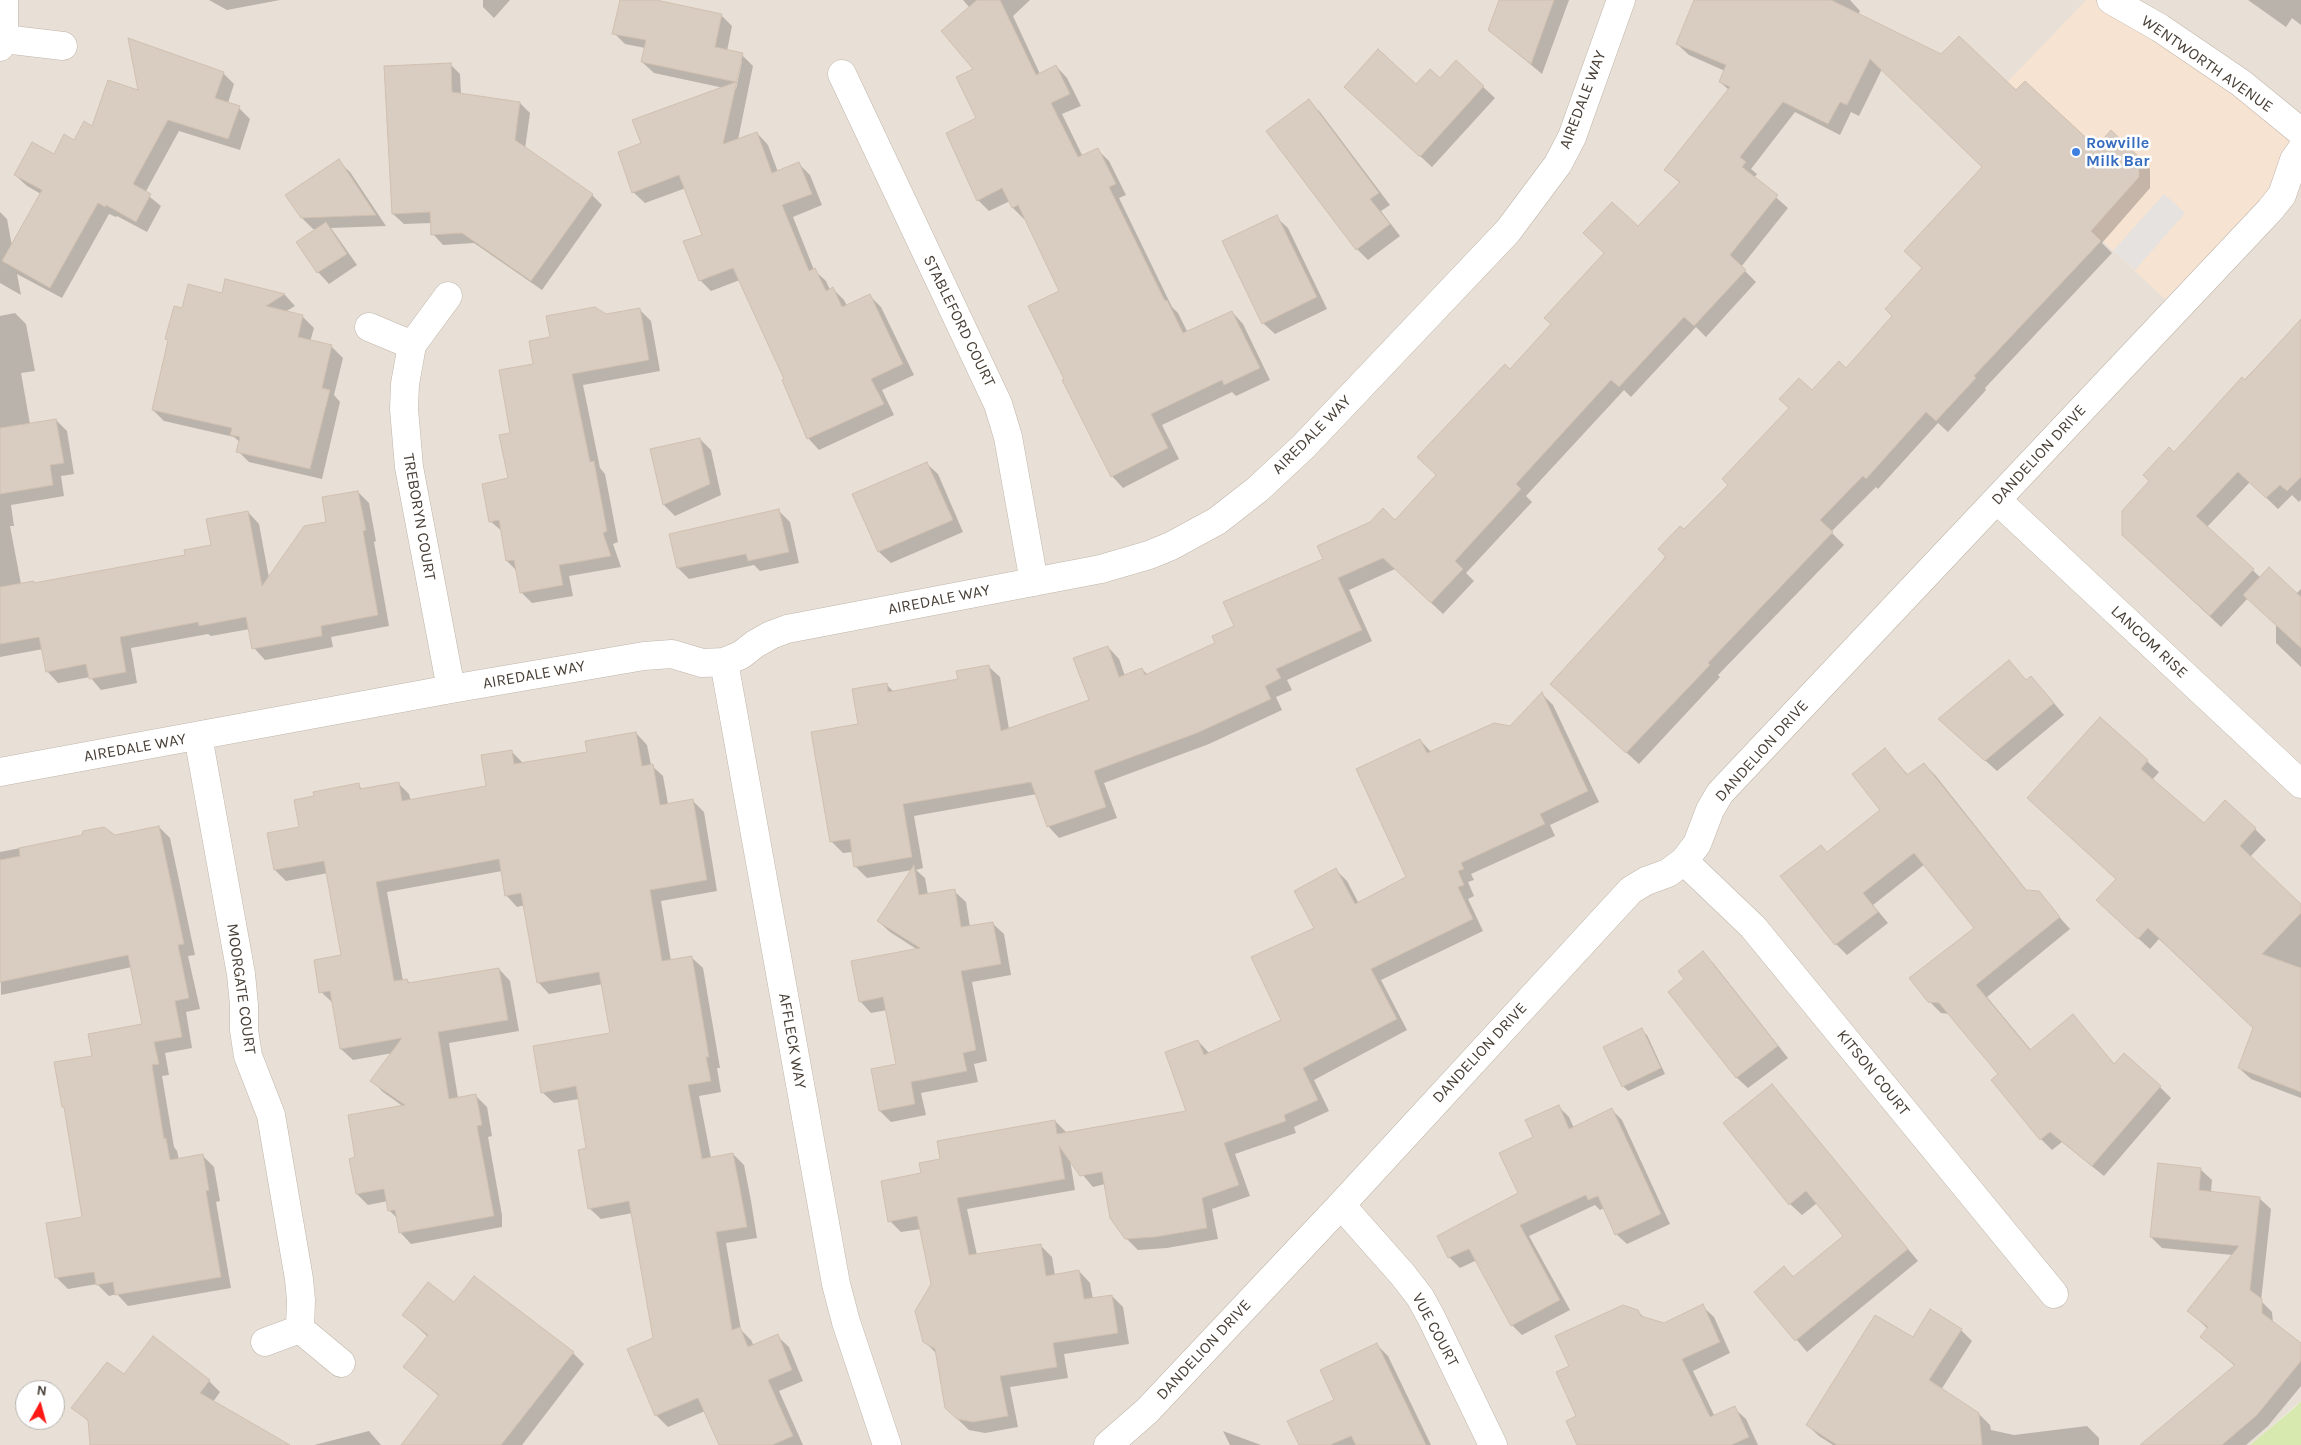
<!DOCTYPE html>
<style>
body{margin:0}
#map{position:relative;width:2301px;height:1445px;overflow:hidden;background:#f4efe8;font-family:Karla,sans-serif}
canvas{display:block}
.north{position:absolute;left:15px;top:1380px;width:50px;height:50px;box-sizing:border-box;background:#fff;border:1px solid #b6b2af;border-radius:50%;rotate:7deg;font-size:14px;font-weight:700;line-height:20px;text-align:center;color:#483f36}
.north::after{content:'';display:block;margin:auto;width:18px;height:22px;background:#ff1914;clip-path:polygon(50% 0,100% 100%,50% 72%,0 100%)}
</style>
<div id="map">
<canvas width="2301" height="1445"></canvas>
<div class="north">N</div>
</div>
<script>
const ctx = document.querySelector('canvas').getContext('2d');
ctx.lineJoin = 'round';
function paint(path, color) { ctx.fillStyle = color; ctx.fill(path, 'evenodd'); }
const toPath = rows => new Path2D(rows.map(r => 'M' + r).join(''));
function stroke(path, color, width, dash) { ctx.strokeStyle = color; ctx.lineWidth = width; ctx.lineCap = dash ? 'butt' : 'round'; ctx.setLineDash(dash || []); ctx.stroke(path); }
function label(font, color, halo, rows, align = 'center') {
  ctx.font = font + ' Karla,sans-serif'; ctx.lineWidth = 5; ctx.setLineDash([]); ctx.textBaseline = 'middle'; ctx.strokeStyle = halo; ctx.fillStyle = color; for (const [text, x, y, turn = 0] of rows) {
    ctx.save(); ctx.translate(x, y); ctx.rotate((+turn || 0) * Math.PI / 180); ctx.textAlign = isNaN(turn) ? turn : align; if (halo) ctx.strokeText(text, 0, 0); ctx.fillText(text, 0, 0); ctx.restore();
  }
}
paint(toPath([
 [0,0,2301,0,2301,1401,2250,1445,0,1445],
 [25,1390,55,1390,55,1420,25,1420]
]), '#e8e0d6');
paint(toPath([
 [2086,0,2111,0,2160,28,2301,150,2176,309,1971,120]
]), '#f6e3d2');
paint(toPath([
 [2301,1401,2301,1445,2250,1445,2294,1408]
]), '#d7e9af');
paint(toPath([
 [2164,194,2185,213,2135,270,2113,251]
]), '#e5e2e0');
paint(toPath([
 [209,0,280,0,227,10],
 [483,0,510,0,494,18,483,7],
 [621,0,650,0,721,15,732,26,727,51,742,55,753,66,738,140,757,133,768,145,778,172,799,164,810,175,822,205,793,217,814,270,826,281,830,290,832,288,844,300,847,306,869,295,881,307,914,375,882,390,894,415,819,450,808,438,785,380,740,280,711,291,700,280,703,235,686,188,645,203,633,192,642,144,724,88,654,73,642,62,645,48,625,44,614,33],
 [740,61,742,61,736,89,734,89],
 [963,0,1030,0,1013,16,1040,74,1056,66,1067,78,1081,106,1062,114,1083,157,1098,150,1109,161,1126,195,1119,198,1172,307,1178,313,1188,333,1232,312,1243,324,1270,380,1236,396,1232,392,1162,425,1179,459,1123,488,1112,476,1066,380,1061,291,1026,218,1024,219,1013,208,1010,201,989,211,978,200,978,119,976,69,970,8],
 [1500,0,1569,0,1542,74,1489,30],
 [1695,0,1850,0,1860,11,1858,15,2016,92,2096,148,2138,157,2150,169,2150,188,2102,243,2112,253,1985,388,1986,390,1948,432,1938,423,1878,489,1876,487,1831,532,1844,545,1718,675,1720,677,1639,764,1563,695,1684,531,1729,485,1812,392,1846,369,1894,316,1984,167,1882,69,1859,116,1851,112,1840,135,1795,112,1751,169,1757,174,1754,178,1788,208,1741,267,1756,282,1706,337,1696,327,1631,397,1624,390,1526,496,1532,502,1466,573,1474,581,1443,614,1395,569,1349,590,1372,641,1287,680,1292,690,1276,697,1282,710,1209,744,1104,783,1117,818,1059,838,1048,826,1037,794,914,816,923,868,916,870,925,878,928,895,954,891,966,902,970,927,992,923,1004,934,1011,975,972,982,987,1061,974,1064,978,1082,921,1093,926,1115,891,1122,880,1111,872,1070,898,1065,887,1010,871,1013,860,1001,918,950,890,932,878,921,912,870,867,878,856,867,853,852,843,853,832,842,859,725,886,684,895,693,960,680,988,666,1000,677,1009,729,1091,701,1108,647,1119,659,1125,676,1142,669,1148,675,1216,644,1236,626,1325,560,1395,521,1438,475,1510,371,1680,183,1666,170,1729,90,1720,82,1725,71,1689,55,1677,44],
 [2248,0,2301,0,2301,25,2292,18,2286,27],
 [1456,62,1495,98,1432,167,1357,98,1440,80],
 [450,64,460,74,461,94,520,103,530,113,525,149,592,195,602,205,542,290,474,243,443,245,433,234,432,223,404,224,393,214],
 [223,73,234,84,228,103,239,108,250,119,240,150,179,131,145,193,161,206,147,232,117,216,116,217,109,214,62,298,17,274,21,295,0,283,0,212,7,219,12,246,41,194,27,186,15,175,54,156,140,92],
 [1308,101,1320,112,1390,205,1381,211,1400,236,1368,260,1357,249],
 [338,161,350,172,386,226,331,228,357,265,329,284,318,272,318,229,313,229,302,218],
 [1276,217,1288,228,1327,309,1275,334,1263,323],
 [226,281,285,295,295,306,285,312,302,316,314,328,310,342,331,346,343,358,334,395,340,402,322,479,249,462,238,451,240,442,234,437,164,421,153,410,183,309,223,295],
 [640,310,651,321,660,371,583,385,600,468,605,474,618,542,613,544,621,567,569,576,573,596,532,603,521,592,517,571,507,561,503,532,490,521,509,479,512,434,535,365,551,338,605,316],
 [15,313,26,324,35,371,21,373,30,424,56,420,67,431,74,474,61,476,64,496,11,505,14,526,10,526,21,584,34,582,35,584,186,556,213,546,248,512,259,524,269,578,358,492,369,503,376,541,374,542,389,626,331,637,333,647,265,660,254,648,250,629,211,636,208,634,131,648,137,683,101,690,90,677,58,683,47,671,43,649,0,657,0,316],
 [2301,320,2301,500,2299,502,2292,495,2278,509,2250,482,2207,527,2261,578,2296,594,2301,589,2301,667,2276,643,2276,625,2248,598,2221,627,2135,546,2174,454],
 [700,439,711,450,721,495,675,516,664,505,652,450],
 [926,463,938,474,963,532,891,563,879,552,854,494],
 [779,511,790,522,799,563,760,571,754,565,689,579,678,568],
 [2009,661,2027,681,2042,689,2064,715,1997,771,1951,730],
 [1542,694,1553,705,1599,802,1550,825,1555,836,1471,874,1474,880,1468,882,1474,896,1468,899,1483,931,1381,980,1407,1030,1314,1080,1329,1111,1294,1127,1296,1133,1235,1154,1250,1196,1212,1209,1218,1239,1167,1248,1138,1250,1126,1238,1105,1184,1093,1187,1070,1160,1075,1190,967,1209,977,1255,1041,1246,1052,1257,1055,1275,1079,1271,1090,1283,1093,1299,1112,1296,1123,1307,1129,1344,1064,1354,1068,1378,1010,1387,1018,1427,985,1433,969,1430,946,1408,937,1354,924,1341,932,1284,921,1229,901,1232,890,1221,922,1174,942,1160,1055,1121,1066,1132,1187,1112,1198,1041,1210,1054,1283,1021,1336,870,1347,881,1359,904,1408,877,1420,740,1431,752,1511,727],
 [2100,719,2159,772,2152,780,2204,825,2255,829,2266,840,2250,857,2301,906,2301,1098,2251,1079,2239,1068,2254,1028,2159,939,2150,949,2109,912,2117,879,2029,798],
 [636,733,647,745,651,765,663,776,668,804,692,800,704,812,717,891,661,901,671,961,691,957,703,968,720,1068,717,1068,721,1092,699,1096,711,1158,733,1154,744,1165,751,1201,757,1238,726,1243,741,1330,751,1340,754,1346,777,1336,789,1347,803,1381,779,1391,803,1445,721,1445,705,1411,668,1427,656,1415,654,1339,633,1213,601,1219,589,1208,587,1149,579,1099,554,1103,542,1092,611,1034,603,984,549,994,538,982,525,905,517,907,506,895,502,871,387,892,403,981,407,980,411,984,499,969,510,981,519,1031,449,1043,458,1098,476,1096,487,1107,492,1136,488,1137,502,1215,502,1227,411,1244,400,1232,398,1219,389,1210,388,1201,368,1205,357,1194,356,1158,404,1107,383,1092,372,1081,393,1053,353,1060,341,1049,333,1003,321,992,342,956,328,873,286,881,275,870,300,828,358,785,363,790,398,783,409,794,411,801,488,787,511,751,523,763,588,753],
 [1885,749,1908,775,1924,764,1935,775,2028,892,2038,893,2070,929,1987,997,2031,1050,2073,1016,2115,1065,2160,1087,2171,1098,2104,1176,2062,1142,2052,1150,2041,1139,2000,1074,1949,1014,1941,1013,1929,1001,1976,928,1925,864,1873,905,1888,923,1847,955,1836,944,1828,853,1882,811],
 [159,827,170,838,195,955,188,956,200,1009,186,1012,192,1048,165,1053,169,1075,162,1076,174,1147,177,1151,179,1160,203,1156,214,1167,220,1201,216,1202,231,1288,128,1306,117,1294,109,1296,97,1284,68,1289,56,1277,83,1218,66,1110,63,1107,93,1057,143,1025,132,967,1,995,0,852,82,836,115,837],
 [1703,953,1714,964,1788,1058,1748,1088,1736,1077,1686,980],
 [1641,1030,1647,1035,1665,1074,1628,1091,1623,1086],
 [1772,1085,1918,1261,1807,1352,1756,1292,1784,1268,1794,1277,1845,1236,1817,1203,1802,1215,1790,1204],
 [1559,1107,1569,1117,1574,1128,1612,1110,1622,1120,1670,1224,1627,1244,1616,1234,1604,1208,1600,1210,1595,1205,1529,1236,1570,1310,1522,1335,1512,1325,1477,1260,1460,1268,1449,1257,1439,1236,1519,1194,1534,1138],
 [2200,1169,2212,1180,2211,1192,2259,1198,2271,1209,2261,1301,2272,1312,2273,1323,2301,1345,2301,1386,2268,1426,2246,1445,2142,1445,2235,1366,2201,1337,2208,1329,2189,1311,2233,1255,2162,1248,2151,1237],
 [454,1304,573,1353,584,1364,522,1445,415,1445,440,1397,405,1367,428,1337,404,1315],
 [1702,1306,1714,1317,1730,1353,1693,1371,1715,1417,1734,1408,1746,1419,1758,1445,1579,1445,1578,1416,1571,1367,1637,1311,1645,1318,1664,1324],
 [1961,1330,1972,1341,1941,1390,1979,1414,1990,1425,1991,1430,2014,1435,2087,1426,2099,1438,2099,1445,1833,1445,1819,1436,1807,1425,1913,1339],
 [153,1338,209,1381,220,1392,213,1402,287,1445,96,1445,89,1422,73,1407,124,1376],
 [1376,1344,1388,1356,1431,1445,1300,1445,1336,1401],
 [369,1431,381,1445,314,1445],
 [1223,1431,1261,1445,1230,1445]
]), '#0003');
const building = toPath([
 [620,0,656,0,722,14,715,47,743,53,723,144,757,132,772,173,799,162,812,194,782,205,809,271,815,268,826,291,833,287,842,307,870,294,903,364,871,379,884,404,807,439,782,380,784,379,733,268,699,281,683,241,702,235,679,175,632,193,618,152,641,143,632,120,736,82,641,62,646,40,612,34,620,0],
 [977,0,1000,0,1036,75,1056,65,1070,94,1051,103,1078,157,1098,148,1116,184,1109,187,1165,301,1167,300,1183,333,1232,311,1260,368,1224,385,1222,380,1151,414,1168,448,1111,477,1062,380,1064,379,1028,306,1059,291,1018,205,1012,208,1002,188,977,201,946,133,976,118,956,77,973,69,941,31,977,0],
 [1499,0,1554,0,1531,64,1488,30,1499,0],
 [1694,0,1831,0,1941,54,1959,36,2016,90,2025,81,2096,147,2111,130,2139,157,2139,177,2091,231,2101,241,1974,376,1976,378,1936,421,1926,412,1866,479,1863,476,1820,520,1833,532,1708,663,1710,665,1626,753,1550,684,1666,557,1658,549,1680,526,1684,529,1728,485,1722,479,1789,408,1779,399,1799,378,1812,390,1839,361,1846,368,1892,316,1885,309,1922,268,1904,251,1982,167,1870,59,1847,105,1840,102,1828,124,1783,102,1740,157,1746,162,1742,167,1778,195,1730,255,1746,270,1694,326,1684,317,1619,387,1611,380,1516,484,1521,489,1455,561,1463,569,1431,603,1383,558,1338,578,1362,630,1276,669,1281,678,1265,686,1271,699,1197,733,1094,771,1106,807,1047,827,1031,782,903,804,912,857,854,867,850,839,830,842,811,732,858,724,852,689,887,683,888,692,958,679,956,671,989,665,1001,731,1089,700,1073,658,1108,646,1119,677,1142,668,1145,675,1215,643,1212,636,1234,626,1223,602,1323,559,1317,546,1370,522,1383,508,1395,520,1436,475,1417,457,1505,364,1510,369,1551,324,1544,318,1604,253,1583,233,1612,202,1638,226,1680,182,1664,170,1730,87,1719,82,1726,65,1676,44,1694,0],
 [128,38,224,72,215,98,240,106,228,139,168,120,133,184,151,194,136,222,106,205,105,207,98,203,50,288,2,261,42,190,14,175,32,142,54,154,64,134,74,140,84,121,92,126,108,80,138,90,128,38],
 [1378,49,1416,84,1430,69,1440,78,1456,60,1484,86,1420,157,1344,87,1378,49],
 [451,63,452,92,520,102,515,140,593,194,531,281,462,233,431,235,430,212,392,214,384,66,451,63],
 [1309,99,1379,193,1370,199,1390,224,1356,250,1266,131,1309,99],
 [339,159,376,215,301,218,285,195,339,159],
 [1277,215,1317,297,1262,324,1222,241,1277,215],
 [326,222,347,254,317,273,296,242,326,222],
 [225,279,285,294,266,306,303,315,298,337,332,345,322,388,330,390,310,469,236,452,240,437,230,435,232,428,152,410,168,340,165,339,174,306,182,308,188,284,222,293,225,279],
 [595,307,606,314,640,308,649,360,572,374,590,462,594,461,607,531,603,533,611,556,559,565,563,585,520,593,514,560,506,561,499,520,489,522,482,484,508,478,499,435,510,433,499,370,533,364,529,341,550,337,546,316,595,307],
 [2301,319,2301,477,2287,491,2280,485,2266,498,2238,472,2196,516,2254,569,2210,616,2122,535,2122,511,2149,481,2143,475,2169,447,2174,452,2242,377,2245,380,2301,319],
 [56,419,64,463,50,465,53,485,0,494,0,428,56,419],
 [700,438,710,484,663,505,650,449,700,438],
 [927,462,953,520,878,552,852,494,927,462],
 [358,491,366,530,363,531,378,615,321,626,322,636,252,649,246,617,199,626,198,622,120,637,126,672,89,679,86,664,46,672,39,637,0,644,0,587,34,581,34,583,185,555,184,550,211,545,206,519,248,511,262,586,304,526,326,522,322,497,358,491],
 [779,509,789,552,748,561,746,554,677,568,669,534,779,509],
 [2269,567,2301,597,2301,648,2243,595,2269,567],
 [2009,660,2026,680,2031,676,2054,703,1985,761,1938,719,2009,660],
 [1542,692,1588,791,1540,814,1545,824,1461,863,1464,869,1458,871,1464,885,1458,887,1473,919,1371,969,1397,1019,1303,1068,1318,1100,1284,1115,1286,1121,1224,1143,1239,1185,1202,1198,1207,1228,1155,1237,1125,1239,1110,1218,1102,1172,1080,1176,1059,1146,1065,1179,957,1198,969,1255,1041,1244,1046,1276,1079,1270,1084,1299,1112,1295,1118,1333,1053,1343,1057,1367,1000,1376,1008,1416,973,1422,957,1419,945,1408,935,1349,923,1342,915,1311,931,1284,917,1216,888,1222,881,1181,921,1173,919,1163,940,1159,937,1141,1055,1120,1057,1134,1186,1111,1165,1052,1198,1040,1204,1055,1281,1020,1251,957,1314,928,1294,891,1336,868,1355,904,1406,877,1356,769,1420,739,1427,753,1494,723,1510,726,1542,692],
 [2100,717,2148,760,2141,769,2204,823,2225,800,2256,828,2240,846,2301,904,2301,913,2262,954,2301,968,2301,1092,2238,1068,2253,1028,2148,928,2138,939,2096,900,2116,879,2027,798,2100,717],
 [636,732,642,766,653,764,660,805,693,799,707,880,650,890,662,961,692,956,709,1057,706,1057,711,1081,688,1085,702,1159,733,1153,740,1189,747,1227,716,1232,732,1330,740,1327,748,1347,778,1334,792,1370,768,1380,793,1436,772,1445,719,1445,698,1398,655,1416,627,1349,653,1338,629,1201,588,1209,578,1150,586,1148,576,1086,541,1093,533,1046,610,1033,599,972,537,983,521,893,505,896,499,859,376,882,394,981,407,979,408,983,499,968,508,1020,438,1032,449,1099,476,1094,482,1125,477,1126,494,1216,399,1233,395,1210,388,1211,384,1189,356,1194,349,1159,355,1157,348,1115,405,1105,370,1081,402,1038,340,1049,330,991,319,993,314,960,341,955,324,861,274,870,267,833,299,827,294,800,314,796,313,792,359,783,360,789,399,782,402,801,486,786,481,755,512,750,514,764,587,752,585,741,636,732],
 [1885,748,1907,775,1924,763,2026,890,2039,891,2060,917,1976,985,2030,1050,2073,1014,2114,1064,2124,1053,2161,1086,2092,1166,2050,1132,2040,1140,1991,1080,1998,1074,1939,1003,1928,1002,1909,978,1974,928,1914,853,1863,893,1878,912,1835,945,1780,876,1821,845,1827,852,1880,810,1852,774,1885,748],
 [159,826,184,944,178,945,189,998,175,1001,182,1037,154,1042,159,1064,152,1065,164,1139,166,1138,170,1160,203,1154,209,1190,206,1191,221,1277,115,1295,113,1282,96,1285,94,1272,55,1278,46,1223,82,1217,64,1107,62,1107,54,1062,92,1056,88,1034,142,1024,128,955,0,982,0,860,20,856,19,848,82,835,83,831,104,827,115,835,159,826],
 [914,865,919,895,955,889,961,927,993,922,1001,964,961,971,976,1050,963,1053,967,1071,911,1082,915,1104,879,1111,871,1069,896,1064,883,997,859,1002,851,961,920,948,877,921,914,865],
 [1703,951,1778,1046,1736,1078,1668,992,1684,979,1678,971,1703,951],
 [1642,1028,1661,1068,1622,1087,1603,1047,1642,1028],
 [1772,1084,1908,1249,1795,1341,1754,1292,1784,1266,1793,1277,1843,1236,1806,1191,1789,1205,1723,1123,1772,1084],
 [1559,1105,1569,1129,1612,1108,1661,1214,1615,1235,1598,1196,1588,1200,1586,1195,1520,1225,1560,1300,1511,1326,1469,1249,1448,1258,1437,1236,1518,1193,1499,1153,1533,1137,1525,1120,1559,1105],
 [2158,1163,2201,1168,2199,1190,2260,1197,2250,1290,2262,1299,2262,1313,2301,1343,2301,1361,2257,1415,2222,1445,2140,1445,2235,1365,2200,1337,2208,1327,2187,1311,2239,1246,2150,1237,2158,1163],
 [474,1276,574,1352,501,1445,401,1445,439,1395,403,1367,428,1335,402,1315,428,1282,454,1302,474,1276],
 [1703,1304,1720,1342,1682,1359,1710,1417,1735,1406,1749,1437,1731,1445,1577,1445,1566,1421,1576,1416,1556,1372,1569,1366,1555,1336,1623,1305,1638,1310,1641,1316,1664,1323,1703,1304],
 [1930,1309,1962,1329,1929,1380,1979,1413,1982,1445,1837,1445,1806,1425,1875,1315,1913,1337,1930,1309],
 [153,1336,210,1380,200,1393,290,1445,90,1445,88,1420,71,1408,107,1362,124,1374,153,1336],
 [1377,1343,1426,1445,1356,1445,1351,1436,1330,1445,1299,1445,1287,1421,1334,1400,1320,1370,1377,1343]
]);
paint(building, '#d9ccc0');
stroke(building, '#d1c0b0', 1);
const street = toPath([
 [2111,0,2160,28,2241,83,2301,132],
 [4,39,63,46],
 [0,47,4,39,4,0],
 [842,74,998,404,1008,437,1034,582],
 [448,296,412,345,405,384,404,409,409,467,451,689],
 [369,327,412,345],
 [1997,500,2301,784],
 [724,662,836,1284,846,1322,887,1445],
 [198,736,241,974,244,1005,244,1030,248,1056,271,1115,299,1279,301,1300,300,1329,265,1342],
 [0,772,451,689,644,656,672,654,702,663,724,662,741,655,755,644,771,635,787,629,1101,569,1149,555,1171,546,1217,521,1258,489,1304,446,1508,231,1558,164,1572,137,1621,0],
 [1684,861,1753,927,2054,1294],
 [1341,1205,1403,1275,1420,1297,1431,1317,1493,1445],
 [300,1329,341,1363],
 [1108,1445,1147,1411,1341,1205,1631,890,1646,881,1668,873,1684,861,1697,844,1710,810,1720,793,2270,210,2282,195,2294,160,2301,150]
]);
stroke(street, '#c0b5aa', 29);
stroke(street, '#fff', 28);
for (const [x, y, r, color] of [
 [2076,152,5,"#3f7fe0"]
]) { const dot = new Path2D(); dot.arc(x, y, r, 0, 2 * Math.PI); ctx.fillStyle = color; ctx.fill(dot); stroke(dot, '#fff', 2); }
label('16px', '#483f36', '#fff', [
 ["WENTWORTH AVENUE",2207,64,35],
 ["AIREDALE WAY",1583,100,-69],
 ["STABLEFORD COURT",959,321,64],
 ["AIREDALE WAY",1312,435,-45],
 ["DANDELION DRIVE",2039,455,-47],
 ["TREBORYN COURT",419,517,80],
 ["AIREDALE WAY",939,600,-11],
 ["LANCOM RISE",2149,642,43],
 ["AIREDALE WAY",534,675,-10],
 ["AIREDALE WAY",135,748,-10],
 ["DANDELION DRIVE",1762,751,-48],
 ["MOORGATE COURT",241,989,82],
 ["AFFLECK WAY",792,1041,80],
 ["DANDELION DRIVE",1480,1053,-47],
 ["KITSON COURT",1873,1073,51],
 ["VUE COURT",1435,1330,62],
 ["DANDELION DRIVE",1204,1350,-47]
]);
label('bold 16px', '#366cbe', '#fff', [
 ["Rowville",2086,143],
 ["Milk Bar",2086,161]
], 'left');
</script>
